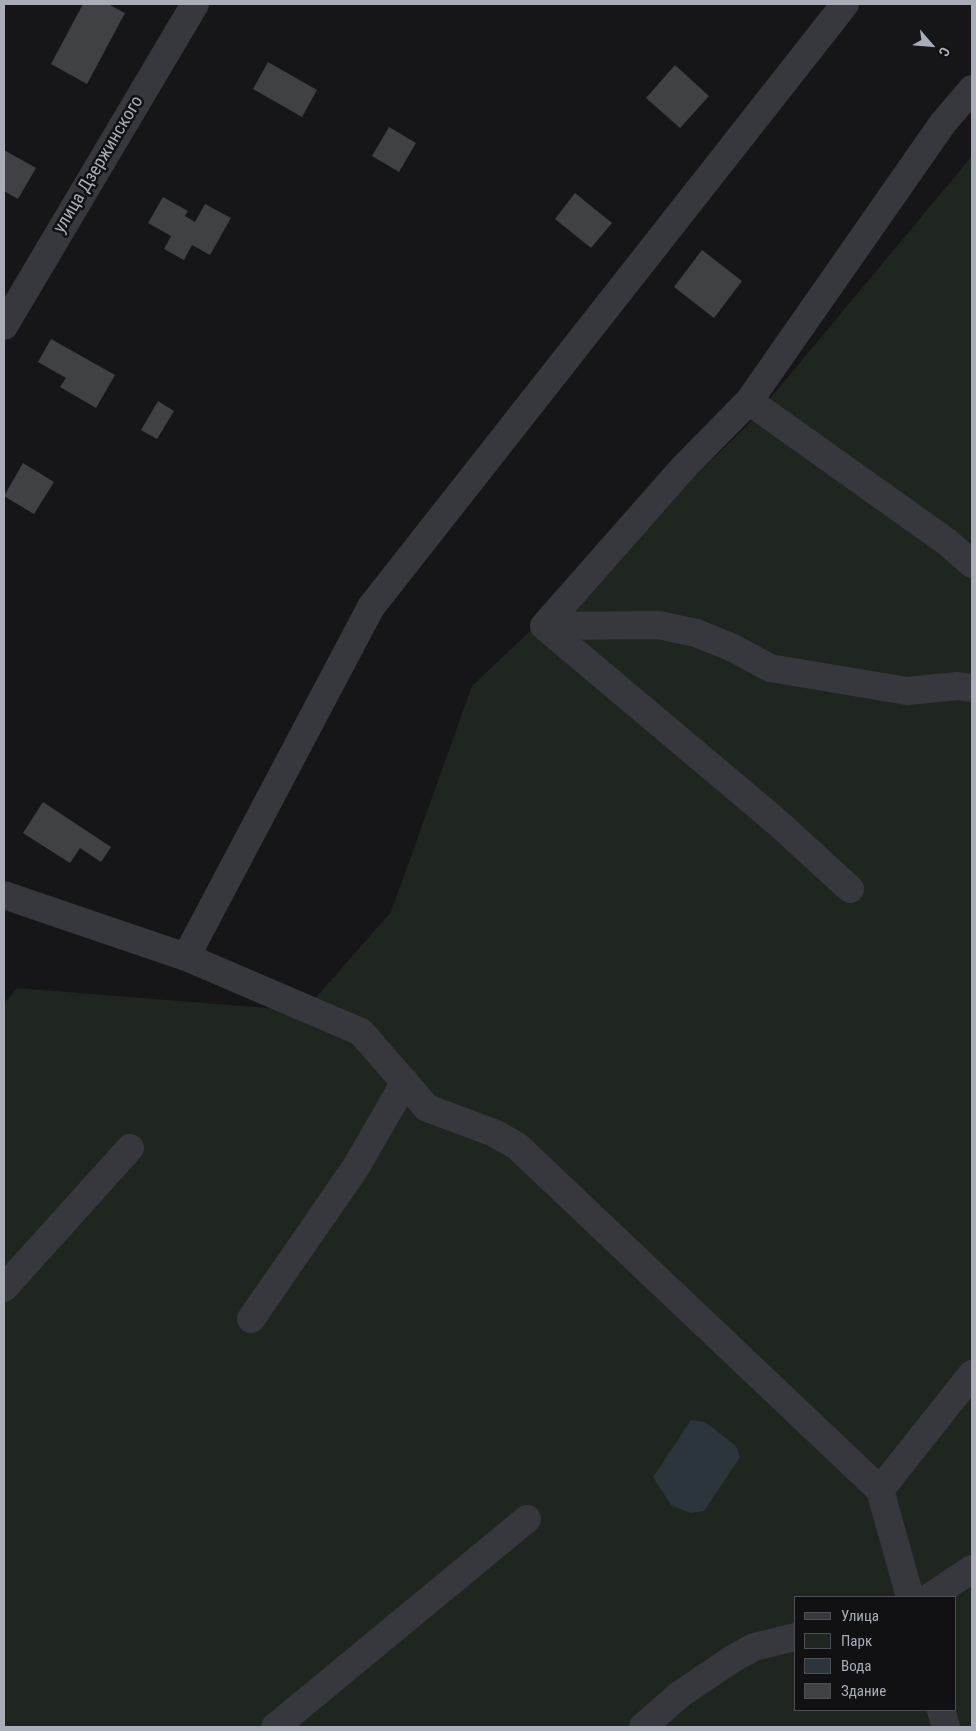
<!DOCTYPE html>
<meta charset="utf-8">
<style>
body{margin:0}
#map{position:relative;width:976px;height:1731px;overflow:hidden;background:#161618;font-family:"Roboto Condensed",sans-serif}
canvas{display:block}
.frame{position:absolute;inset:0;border:5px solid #a8adb8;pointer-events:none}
.legend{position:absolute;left:794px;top:1596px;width:162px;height:115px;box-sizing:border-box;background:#111113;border:1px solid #4d4f55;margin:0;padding:6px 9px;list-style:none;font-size:15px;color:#a8adb8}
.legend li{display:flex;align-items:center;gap:10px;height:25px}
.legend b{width:25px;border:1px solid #4d4f55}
.north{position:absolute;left:906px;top:20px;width:50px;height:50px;-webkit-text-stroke:4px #111113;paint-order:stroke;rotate:117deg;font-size:14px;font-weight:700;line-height:20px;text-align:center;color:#a8adb8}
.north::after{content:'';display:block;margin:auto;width:18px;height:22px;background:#a8adb8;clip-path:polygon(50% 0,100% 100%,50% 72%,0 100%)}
</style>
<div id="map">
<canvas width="976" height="1731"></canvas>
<div class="frame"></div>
<ul class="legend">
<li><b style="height:6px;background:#37383d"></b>Улица</li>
<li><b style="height:14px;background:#1e261f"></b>Парк</li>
<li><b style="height:14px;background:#2c353c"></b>Вода</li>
<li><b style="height:14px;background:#404145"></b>Здание</li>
</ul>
<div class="north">С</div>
</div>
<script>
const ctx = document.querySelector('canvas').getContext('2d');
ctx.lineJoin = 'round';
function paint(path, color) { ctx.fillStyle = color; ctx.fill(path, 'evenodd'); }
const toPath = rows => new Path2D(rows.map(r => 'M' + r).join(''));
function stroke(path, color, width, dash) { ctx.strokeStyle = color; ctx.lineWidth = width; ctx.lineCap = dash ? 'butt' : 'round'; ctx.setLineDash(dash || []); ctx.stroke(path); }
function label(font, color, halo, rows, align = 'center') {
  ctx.font = font + ' "Roboto Condensed",sans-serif'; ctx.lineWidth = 5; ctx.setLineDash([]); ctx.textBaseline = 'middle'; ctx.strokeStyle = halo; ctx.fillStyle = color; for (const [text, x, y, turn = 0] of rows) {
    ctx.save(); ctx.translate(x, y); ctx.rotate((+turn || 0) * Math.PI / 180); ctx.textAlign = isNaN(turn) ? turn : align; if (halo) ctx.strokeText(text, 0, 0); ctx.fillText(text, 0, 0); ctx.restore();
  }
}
paint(toPath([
 [972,156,972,1727,4,1727,4,1003,17,988,304,1011,391,912,472,686,748,425],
 [795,1597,955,1597,955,1710,795,1710]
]), '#1e261f');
paint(toPath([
 [691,1420,705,1422,736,1446,740,1457,704,1511,690,1513,671,1505,653,1477]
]), '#2c353c');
paint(toPath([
 [83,4,108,4,125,13,87,84,51,64],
 [268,62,317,90,302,117,253,89],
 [675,65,709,96,680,128,646,98],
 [389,127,416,143,399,172,372,156],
 [4,150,36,168,18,199,4,191],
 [575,193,612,223,591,248,555,219],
 [163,197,188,211,185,216,195,222,205,204,231,218,210,255,192,245,184,260,164,249,171,236,148,223],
 [702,250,742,281,714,318,674,287],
 [51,339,115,375,96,408,60,387,66,378,38,362],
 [158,401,174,411,157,439,141,430],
 [23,463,54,482,34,514,4,496],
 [43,802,111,847,101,862,80,848,70,863,23,833]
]), '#404145');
stroke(toPath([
 [972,89,943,123,749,401,947,542,972,564],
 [4,326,195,4],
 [544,626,659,625,696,633,733,648,770,668,907,691,958,686,972,688],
 [544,626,777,822,850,889],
 [544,626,684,467,749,401],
 [4,895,186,957,361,1032,427,1108,494,1133,517,1146,880,1490],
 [186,957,371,607,845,4],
 [4,1288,130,1148],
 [251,1319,356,1167,405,1082],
 [910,1597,880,1490,972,1374],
 [930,1597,972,1569],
 [941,1710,946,1727],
 [275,1727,527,1519],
 [643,1727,679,1695,734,1658,754,1647,795,1637]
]), '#37383d', 28);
label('18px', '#a8adb8', '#111113', [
 ["улица Дзержинского",99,165,-59]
]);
</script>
